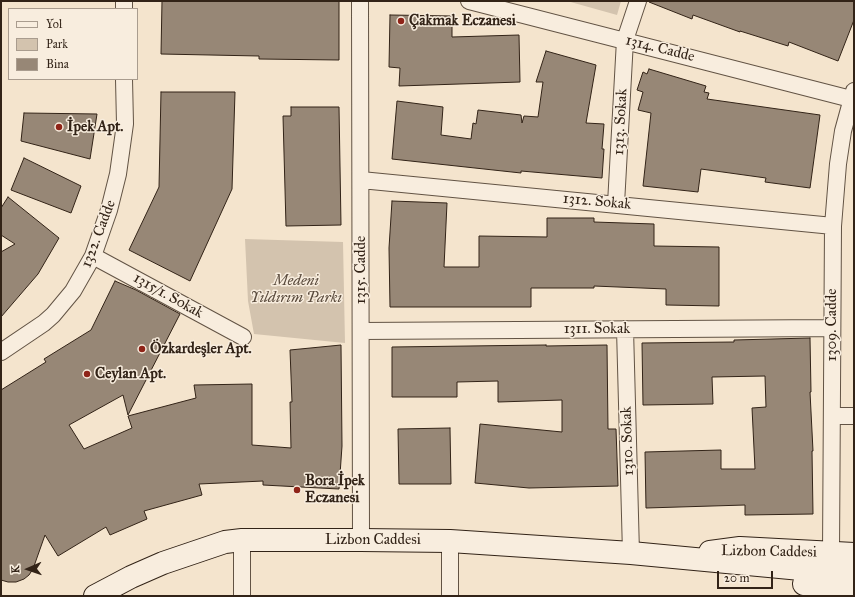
<!DOCTYPE html>
<meta charset="utf-8">
<style>
body{margin:0}
#map{position:relative;width:855px;height:597px;overflow:hidden;background:#f4e4cd;font-family:"IM FELL Great Primer",serif}
canvas{display:block}
.frame{position:absolute;inset:0;border:2px solid #322317;pointer-events:none}
.legend{position:absolute;left:8px;top:8px;width:130px;height:72px;box-sizing:border-box;background:#f8edde;border:1px solid #a99c8e;margin:0;padding:5px 7px;list-style:none;font-size:12px;color:#322317}
.legend li{display:flex;align-items:center;gap:8px;height:20px}
.legend b{width:20px;border:1px solid #a99c8e}
.north{position:absolute;left:8px;top:549px;width:40px;height:40px;-webkit-text-stroke:3px #f8edde;paint-order:stroke;rotate:268deg;font-size:11px;font-weight:700;line-height:16px;text-align:center;color:#322317}
.north::after{content:'';display:block;margin:auto;width:14px;height:18px;background:#322317;clip-path:polygon(50% 0,100% 100%,50% 72%,0 100%)}
.scale{position:absolute;left:717px;top:571px;width:56px;height:18px;box-sizing:border-box;border:2px solid #322317;border-top:0;padding-left:5px;font-size:12px;line-height:14px;white-space:nowrap;color:#322317;-webkit-text-stroke:3px #f8edde;paint-order:stroke}
</style>
<div id="map">
<canvas width="855" height="597"></canvas>
<div class="frame"></div>
<ul class="legend">
<li><b style="height:5px;background:#f8edde"></b>Yol</li>
<li><b style="height:11px;background:#d3c3ae"></b>Park</li>
<li><b style="height:11px;background:#978776"></b>Bina</li>
</ul>
<div class="north">K</div>
<div class="scale">20 m</div>
</div>
<script>
const ctx = document.querySelector('canvas').getContext('2d');
ctx.lineJoin = 'round';
function paint(path, color) { ctx.fillStyle = color; ctx.fill(path, 'evenodd'); }
const toPath = rows => new Path2D(rows.map(r => 'M' + r).join(''));
function stroke(path, color, width, dash) { ctx.strokeStyle = color; ctx.lineWidth = width; ctx.lineCap = dash ? 'butt' : 'round'; ctx.setLineDash(dash || []); ctx.stroke(path); }
function label(font, color, halo, rows, align = 'center') {
  ctx.font = font + ' "IM FELL Great Primer",serif'; ctx.lineWidth = 3; ctx.setLineDash([]); ctx.textBaseline = 'middle'; ctx.strokeStyle = halo; ctx.fillStyle = color; for (const [text, x, y, turn = 0] of rows) {
    ctx.save(); ctx.translate(x, y); ctx.rotate((+turn || 0) * Math.PI / 180); ctx.textAlign = isNaN(turn) ? turn : align; if (halo) ctx.strokeText(text, 0, 0); ctx.fillText(text, 0, 0); ctx.restore();
  }
}
paint(toPath([
 [567,1,621,1,617,15],
 [245,239,343,242,345,343,254,334,248,301]
]), '#d3c3ae');
const building = toPath([
 [162,1,339,1,339,60,259,59,259,56,161,54,162,1],
 [649,1,854,1,854,20,838,61,789,42,788,46,740,31,740,32,693,15,692,19,649,2,649,1],
 [390,15,452,16,452,37,519,35,520,82,399,86,400,68,389,67,390,15],
 [546,51,596,65,586,123,604,124,602,149,604,149,602,178,521,171,521,173,392,159,397,101,443,107,441,135,471,139,473,123,476,124,478,110,521,115,522,123,524,116,538,117,543,82,536,82,546,51],
 [649,69,706,86,704,92,709,93,707,99,820,115,810,188,765,182,766,178,701,169,698,192,643,186,651,113,638,110,643,92,637,90,643,72,647,74,649,69],
 [161,92,235,92,232,189,190,281,129,250,159,187,161,92],
 [291,107,339,107,341,225,286,226,283,116,291,116,291,107],
 [24,113,97,114,90,159,21,141,24,113],
 [24,158,81,186,71,213,11,190,24,158],
 [8,197,59,238,38,274,1,317,1,252,15,244,1,235,1,208,8,197],
 [392,201,447,203,444,267,479,267,479,236,547,237,547,218,594,218,594,222,654,224,654,246,719,247,719,306,666,305,666,289,594,286,594,288,531,288,531,307,390,307,389,248,392,201],
 [115,281,136,290,180,314,128,415,123,395,69,425,84,449,132,428,128,416,196,398,194,385,252,384,252,445,291,448,290,402,292,402,290,350,341,345,342,446,339,489,263,485,263,481,199,484,202,495,144,511,147,519,110,535,106,527,58,556,45,535,33,569,29,575,24,579,16,582,8,582,1,580,1,390,46,362,44,359,91,330,115,281],
 [810,338,811,392,810,392,813,451,812,451,813,514,745,515,745,505,646,508,645,452,721,450,721,469,755,469,752,408,766,407,765,376,712,377,713,404,643,405,642,343,734,342,734,340,810,338],
 [546,345,546,346,607,345,608,429,616,429,618,486,529,488,475,483,480,424,562,432,562,400,498,402,498,381,457,382,457,397,392,397,392,347,546,345],
 [450,428,451,484,399,484,398,429,450,428]
]);
paint(building, '#978776');
stroke(building, '#322317', 1);
const minor = toPath([
 [124,1,124,9],
 [360,1,361,540],
 [469,1,851,99],
 [361,180,833,226],
 [616,204,625,40,638,1],
 [93,256,243,337],
 [625,329,631,553],
 [361,331,832,328],
 [1,352,44,323,53,315,73,291,93,256,109,210,118,174,125,124,124,79],
 [832,416,854,416],
 [242,540,242,596],
 [831,552,833,226,838,164,843,131,854,91],
 [450,596,450,541]
]);
const secondary = toPath([
 [710,552,740,548,854,554],
 [804,584,854,590],
 [95,596,131,577,163,563,225,542,242,540,361,540,450,541,631,553,854,574]
]);
stroke(minor, '#625344', 18);
stroke(secondary, '#322317', 24);
stroke(minor, '#f8edde', 16);
stroke(secondary, '#f8edde', 22);
for (const [x, y, r, color] of [
 [401,21,4,"#8f2418"],
 [59,127,4,"#8f2418"],
 [142,349,4,"#8f2418"],
 [87,374,4,"#8f2418"],
 [297,490,4,"#8f2418"]
]) { const dot = new Path2D(); dot.arc(x, y, r, 0, 2 * Math.PI); ctx.fillStyle = color; ctx.fill(dot); stroke(dot, '#f8edde', 1.5); }
label('bold 15px', '#322317', '#f8edde', [
 ["Çakmak Eczanesi",409,21],
 ["İpek Apt.",67,127],
 ["Özkardeşler Apt.",150,349],
 ["Ceylan Apt.",95,374],
 ["Bora İpek",305,481],
 ["Eczanesi",305,498]
], 'left');
label('15px', '#322317', '#f8edde', [
 ["1314. Cadde",660,49,14],
 ["1313. Sokak",621,122,-87],
 ["1312. Sokak",597,202,5],
 ["1322. Cadde",99,234,-69],
 ["1315. Cadde",361,270,-90],
 ["1315/1. Sokak",168,296,29],
 ["1309. Cadde",832,325,-90],
 ["1311. Sokak",597,329],
 ["1310. Sokak",628,441,-92],
 ["Lizbon Caddesi",373,540],
 ["Lizbon Caddesi",769,552,1]
]);
label('italic 15px', '#5a4b3d', '#f8edde', [
 ["Medeni",296,281],
 ["Yıldırım Parkı",296,298]
]);
</script>
